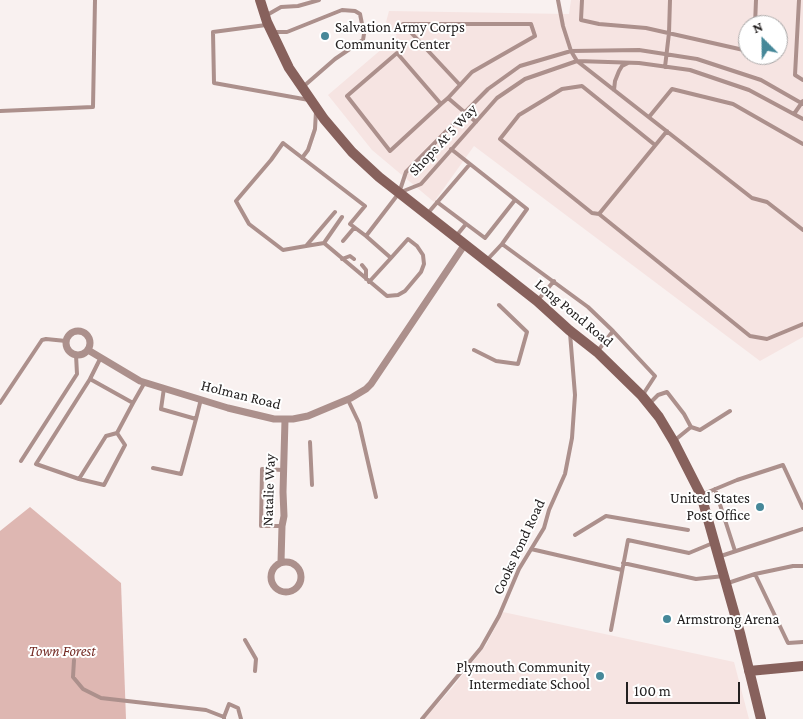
<!DOCTYPE html>
<style>
body{margin:0}
#map{position:relative;width:803px;height:719px;overflow:hidden;background:#f9f1f0;font-family:"Crimson Pro",serif}
canvas{display:block}
.north{position:absolute;left:738px;top:15px;width:50px;height:50px;box-sizing:border-box;background:#fff;border:1px solid #a7a6a6;border-radius:50%;rotate:337deg;font-size:14px;font-weight:700;line-height:20px;text-align:center;color:#232020}
.north::after{content:'';display:block;margin:auto;width:18px;height:22px;background:#468899;clip-path:polygon(50% 0,100% 100%,50% 72%,0 100%)}
.scale{position:absolute;left:626px;top:682px;width:114px;height:22px;box-sizing:border-box;border:2px solid #232020;border-top:0;padding-left:6px;font-size:15px;line-height:18px;white-space:nowrap;color:#232020;-webkit-text-stroke:4px #fff;paint-order:stroke}
</style>
<div id="map">
<canvas width="803" height="719"></canvas>
<div class="north">N</div>
<div class="scale">100 m</div>
</div>
<script>
const ctx = document.querySelector('canvas').getContext('2d');
ctx.lineJoin = 'round';
function paint(path, color) { ctx.fillStyle = color; ctx.fill(path, 'evenodd'); }
const toPath = rows => new Path2D(rows.map(r => 'M' + r).join(''));
function stroke(path, color, width, dash) { ctx.strokeStyle = color; ctx.lineWidth = width; ctx.lineCap = dash ? 'butt' : 'round'; ctx.setLineDash(dash || []); ctx.stroke(path); }
function label(font, color, halo, rows, align = 'center') {
  ctx.font = font + ' "Crimson Pro",serif'; ctx.lineWidth = 4; ctx.setLineDash([]); ctx.textBaseline = 'middle'; ctx.strokeStyle = halo; ctx.fillStyle = color; for (const [text, x, y, turn = 0] of rows) {
    ctx.save(); ctx.translate(x, y); ctx.rotate((+turn || 0) * Math.PI / 180); ctx.textAlign = isNaN(turn) ? turn : align; if (halo) ctx.strokeText(text, 0, 0); ctx.fillText(text, 0, 0); ctx.restore();
  }
}
paint(toPath([
 [571,0,803,0,803,337,760,361,474,146,434,202,372,150,328,95,397,36,386,22,389,11,569,14],
 [748,25,778,25,778,55,748,55],
 [503,612,734,662,749,719,424,719,453,687,486,645]
]), '#f6e4e2');
paint(toPath([
 [30,507,121,583,126,719,0,719,0,531]
]), '#deb7b2');
stroke(toPath([
 [558,0,563,26,571,51,577,61,752,198,767,202,803,230],
 [582,0,581,20,599,24,646,28,748,51],
 [799,0,795,75,803,80],
 [267,15,281,7,298,6,319,0],
 [266,25,213,32,214,83,309,100],
 [755,25,756,0],
 [274,32,287,32,342,10,355,11,360,14,364,34,363,40,335,59,304,86],
 [665,67,669,33,670,0],
 [614,90,615,81,619,71,622,66,628,63],
 [448,98,476,122],
 [441,104,397,53,347,96,390,151,441,104,448,98,472,72,535,36,531,24,403,24,460,85],
 [0,111,93,107,95,0],
 [794,114,803,101],
 [649,117,672,89,733,104,803,144],
 [667,131,599,214,750,336,767,339,803,324],
 [451,149,527,209,502,244,487,260],
 [302,158,308,150,315,129,316,111],
 [401,192,421,184,497,98,525,79,577,61,639,63,690,70,749,90,803,119],
 [437,202,485,238,515,200],
 [335,212,306,246,283,250,249,224,236,201,271,160,283,143,365,206,350,224,366,236,399,193,406,172,488,89,520,66,571,51,639,50,697,59,761,80,803,104],
 [428,213,470,164],
 [599,214,592,213,500,139,519,115,562,89,582,86,655,145],
 [342,217,324,243,387,296,398,295,405,291,421,272,424,264,423,255,417,246,408,239,391,258,366,236],
 [457,235,466,224],
 [343,241,354,228],
 [502,244,588,307,613,331,597,352],
 [306,246,324,243],
 [342,259,350,256,354,259],
 [362,265,366,270,366,279],
 [369,282,391,258],
 [537,301,554,281],
 [613,331,655,376,642,396],
 [474,350,496,361,518,364,527,332,499,305],
 [101,357,90,379,133,403,145,382],
 [90,379,36,464,79,479,106,436,117,433,133,403],
 [164,388,161,409,196,419,201,399],
 [348,400,359,423,376,497],
 [0,403,42,340,46,339,66,341],
 [649,404,658,395,667,392,684,414,691,427,675,440],
 [691,427,700,430,730,411],
 [310,442,312,485],
 [21,461,77,374,76,355],
 [153,468,181,474,196,419],
 [79,479,104,485,125,445,117,433],
 [715,489,735,551],
 [701,495,737,480,783,465,803,508],
 [282,526,261,526,262,469,283,470],
 [575,535,606,516,688,530],
 [531,549,622,570],
 [721,556,803,529],
 [623,563,696,579,724,576],
 [755,574,788,643,803,642],
 [728,583,755,574,793,566,803,566],
 [611,630,628,540,689,553,713,543],
 [245,640,256,659,255,671],
 [74,660,73,677,83,689,101,698,206,710,224,717],
 [224,719,224,717,229,704,238,708,241,719],
 [422,719,481,648,499,616,519,569,544,528,549,510,565,474,572,438,575,395,570,333]
]), '#ac908c', 4);
stroke(toPath([
 '66 343a12 12 0 1 1 24 0a12 12 0 1 1-24 0Z',
 [88,350,140,381,228,408,274,419,293,419,308,416,351,398,366,389,371,384,465,244],
 '271 577a15 15 0 1 1 30 0a15 15 0 1 1-30 0Z',
 [281,562,282,526,284,516,283,492,285,420]
]), '#ac908c', 7);
stroke(toPath([
 [260,0,267,22,289,68,324,119,352,152,379,177,537,301,569,330,597,352,642,396,659,417,674,442,701,495,740,633,761,719],
 [749,671,803,666]
]), '#87615c', 10);
for (const [x, y, r, color] of [
 [325,36,5,"#468899"],
 [760,507,5,"#468899"],
 [667,619,5,"#468899"],
 [600,676,5,"#468899"]
]) { const dot = new Path2D(); dot.arc(x, y, r, 0, 2 * Math.PI); ctx.fillStyle = color; ctx.fill(dot); stroke(dot, '#fff', 2); }
label('15px', '#232020', '#fff', [
 ["Salvation Army Corps",335,27],
 ["Community Center",335,44],
 ["United States",750,498,"right"],
 ["Post Office",750,515,"right"],
 ["Armstrong Arena",677,619],
 ["Plymouth Community",590,667,"right"],
 ["Intermediate School",590,684,"right"]
], 'left');
label('15px', '#232020', '#fff', [
 ["Shops At 5 Way",443,140,-47],
 ["Long Pond Road",574,313,40],
 ["Holman Road",241,395,14],
 ["Natalie Way",269,490,-88],
 ["Cooks Pond Road",519,547,-65]
]);
label('italic 15px', '#742b24', '#fff', [
 ["Town Forest",62,651]
]);
</script>
